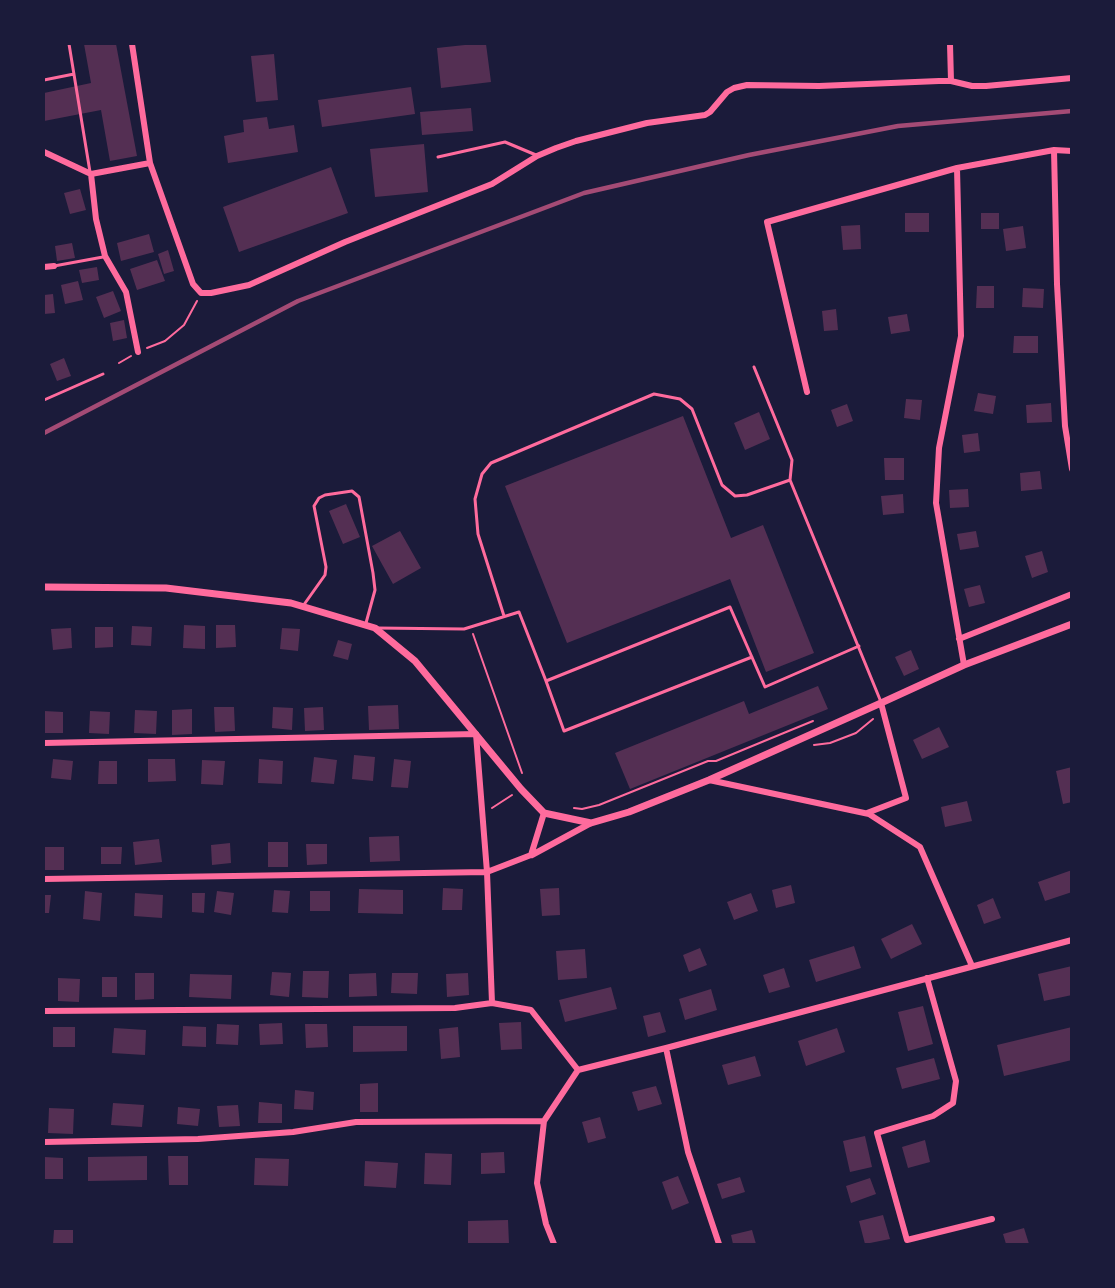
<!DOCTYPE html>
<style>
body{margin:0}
#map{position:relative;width:1115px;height:1288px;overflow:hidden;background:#1b1b3a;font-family:"Sofia Sans Condensed",sans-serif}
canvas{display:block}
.frame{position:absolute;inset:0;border:45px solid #1b1b3a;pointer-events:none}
</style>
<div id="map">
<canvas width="1115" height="1288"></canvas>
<div class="frame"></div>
</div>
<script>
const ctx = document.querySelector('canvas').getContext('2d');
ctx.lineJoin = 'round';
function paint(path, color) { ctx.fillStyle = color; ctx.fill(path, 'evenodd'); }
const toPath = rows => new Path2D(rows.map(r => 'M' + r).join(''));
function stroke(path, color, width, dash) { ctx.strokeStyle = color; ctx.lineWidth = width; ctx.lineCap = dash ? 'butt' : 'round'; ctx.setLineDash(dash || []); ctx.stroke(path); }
paint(toPath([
 [84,44,116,44,137,156,110,161,101,110,44,121,44,93,91,83],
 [474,44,486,44,491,82,441,88,437,48],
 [274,54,278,100,256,102,251,56],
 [411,87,415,114,322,127,318,100],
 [471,108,473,131,422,135,420,112],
 [267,117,269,129,294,125,298,152,228,163,224,136,244,132,243,120],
 [424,144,428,192,375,197,370,149],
 [331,167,348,213,239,252,223,207],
 [80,189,86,210,70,214,64,193],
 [905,213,929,213,929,232,905,232],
 [981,213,999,213,999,229,981,229],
 [860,225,861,249,843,250,841,226],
 [1023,226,1026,248,1006,251,1003,229],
 [149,234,154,252,121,261,117,243],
 [72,243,75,258,57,261,55,246],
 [168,250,174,271,164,274,158,254],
 [157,260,165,281,137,290,130,269],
 [97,267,99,280,82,283,79,270],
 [78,281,83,300,65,304,61,285],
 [977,286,994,286,994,308,976,308],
 [1023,288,1044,289,1043,308,1022,307],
 [113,291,121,311,104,318,96,297],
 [53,294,55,313,44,314,44,295],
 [836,309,838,330,824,331,822,311],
 [907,314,910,331,891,334,888,317],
 [124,320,127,338,113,341,110,323],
 [1014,336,1038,336,1038,353,1013,353],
 [64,358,71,376,57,381,50,364],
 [978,393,996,396,993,414,974,411],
 [906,399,922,400,920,420,904,418],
 [1051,403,1052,422,1027,423,1026,405],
 [847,404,853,421,837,427,831,410],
 [759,412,770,439,745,450,734,423],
 [683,416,731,538,763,525,814,653,766,672,730,579,567,643,505,486],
 [978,433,980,451,964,453,962,435],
 [884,458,904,458,904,480,885,480],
 [1040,471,1042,489,1021,491,1020,473],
 [968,489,969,507,950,508,949,490],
 [903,494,904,513,883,515,881,496],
 [346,504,360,537,343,544,329,511],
 [400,531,421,568,393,584,372,546],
 [976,531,979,547,960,550,957,534],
 [1042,551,1048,572,1032,578,1025,556],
 [980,585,985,603,969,607,964,589],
 [184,625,205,626,205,649,183,648],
 [216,625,235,625,236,647,216,648],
 [132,626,152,627,151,646,131,645],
 [95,627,113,627,113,647,95,648],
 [71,628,72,648,53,650,51,629],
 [282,628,300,629,298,651,280,649],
 [338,640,352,644,348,660,333,656],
 [911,650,919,669,904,676,895,657],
 [818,686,828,709,630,789,615,753,744,701,749,714],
 [398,705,399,729,369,730,368,706],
 [214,707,234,707,235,731,215,732],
 [273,707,293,708,292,730,272,728],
 [323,707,324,730,305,731,304,708],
 [192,709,192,734,172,735,172,710],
 [135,710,157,711,156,734,134,733],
 [44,711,63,712,63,733,44,733],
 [90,711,110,712,109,734,89,733],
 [939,727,949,747,922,759,913,740],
 [354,755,375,757,373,781,352,779],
 [314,757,337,760,334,784,311,782],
 [53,759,73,761,71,780,51,778],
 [148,759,175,759,176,781,148,782],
 [259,759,283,761,282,784,258,783],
 [394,759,411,761,408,788,391,787],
 [202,760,225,761,223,785,201,784],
 [99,761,117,761,117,784,98,784],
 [1072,767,1072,802,1063,804,1056,771],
 [967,801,972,821,945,827,941,807],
 [399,836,400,861,370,862,369,837],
 [159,839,162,862,135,865,133,842],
 [268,842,288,842,288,867,268,867],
 [230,843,231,863,212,865,211,845],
 [306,844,327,844,327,864,307,865],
 [44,847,64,847,64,870,44,870],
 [101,847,122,847,121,864,101,864],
 [1072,870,1072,892,1045,901,1038,882],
 [791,885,795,903,776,908,772,890],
 [443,888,463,889,462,910,442,910],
 [559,888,560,915,542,916,540,889],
 [359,889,403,890,403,914,358,913],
 [274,890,290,891,288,913,272,912],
 [85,891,102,893,100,921,83,919],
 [217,891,234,893,231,915,214,912],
 [310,891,330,891,330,911,310,911],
 [135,893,163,895,162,918,134,916],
 [192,893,205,893,204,913,192,912],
 [751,893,758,911,734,920,727,902],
 [44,895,51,895,49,913,44,913],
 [993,898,1001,918,984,924,977,905],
 [912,924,922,944,891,959,881,939],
 [854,946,861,968,816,982,809,960],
 [700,948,707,965,689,972,683,955],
 [585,949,587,978,558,980,556,951],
 [1072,966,1072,995,1044,1001,1038,974],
 [784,968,790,987,769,993,763,975],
 [303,971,329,971,328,998,302,997],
 [272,972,291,973,289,997,270,995],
 [135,973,154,973,154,999,135,1000],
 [376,973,377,996,349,997,349,974],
 [392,973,418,973,417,994,391,993],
 [468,973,469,995,447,997,446,974],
 [190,974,232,975,231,999,189,997],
 [102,977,117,977,117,997,102,997],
 [58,978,80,979,79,1002,58,1001],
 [611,987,617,1009,565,1022,559,1000],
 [711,989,717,1010,685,1020,679,999],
 [923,1006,933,1044,908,1051,898,1012],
 [660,1012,666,1032,648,1037,643,1016],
 [521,1022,522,1049,501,1050,499,1023],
 [282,1023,283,1044,260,1045,259,1024],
 [217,1024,239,1025,238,1045,216,1044],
 [305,1024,327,1024,328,1047,306,1048],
 [183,1026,206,1027,206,1047,182,1046],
 [353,1026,407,1026,407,1051,353,1052],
 [53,1027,75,1027,75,1047,53,1047],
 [458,1027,460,1057,441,1059,439,1029],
 [1072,1027,1072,1060,1004,1076,997,1045],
 [114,1028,146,1030,145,1055,112,1053],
 [837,1028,845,1052,806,1066,798,1041],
 [755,1056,761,1076,728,1085,722,1065],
 [934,1058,940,1079,902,1089,896,1068],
 [378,1083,378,1112,360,1112,360,1084],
 [656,1086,662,1104,638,1111,632,1092],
 [295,1090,314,1092,313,1110,294,1109],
 [259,1102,282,1104,282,1123,258,1123],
 [113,1103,144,1105,142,1127,111,1125],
 [238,1105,240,1126,219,1127,217,1106],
 [178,1107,200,1109,198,1126,177,1124],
 [49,1108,74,1109,73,1134,48,1133],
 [600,1117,606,1138,588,1143,582,1122],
 [865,1136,872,1167,850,1172,843,1141],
 [925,1140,930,1162,908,1168,902,1147],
 [504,1152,505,1173,481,1174,481,1153],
 [425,1153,452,1154,451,1185,424,1184],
 [147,1156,147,1180,88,1181,88,1157],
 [168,1156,188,1156,188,1185,169,1185],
 [44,1157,63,1158,63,1179,44,1179],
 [255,1158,289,1159,288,1186,254,1185],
 [365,1161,398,1163,396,1188,364,1186],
 [678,1176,689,1203,672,1210,662,1182],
 [740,1177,745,1192,722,1199,717,1184],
 [870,1178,876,1194,851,1203,846,1186],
 [883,1215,890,1239,865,1244,859,1221],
 [508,1220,509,1244,468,1244,468,1221],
 [1024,1228,1029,1244,1006,1244,1003,1234],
 [54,1230,73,1230,73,1244,53,1244],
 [752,1230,756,1244,733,1244,731,1235]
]), '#542f53');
stroke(toPath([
 [147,348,165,341,184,325,197,301],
 [119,363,131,356],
 [473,634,522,773],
 [774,737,813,721],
 [814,745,830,743,856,733,873,719],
 [492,808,512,795],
 [574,808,582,809,599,805,708,761,716,761,774,737]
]), '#ff6b9d', 2);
stroke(toPath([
 [69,44,90,172],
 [44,80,74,74],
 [438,157,505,142,536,155],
 [54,266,103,257],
 [754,367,792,460,790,480],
 [44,400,103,374],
 [303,606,325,575,326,567,314,506,319,498,325,495,352,491,359,497,373,573,375,590,366,623],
 [504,616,478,534,475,499,482,474,491,463,654,394,680,399,692,409,722,485,735,496,747,495,790,480,881,702],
 [377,628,464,629,519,612,546,681,730,607,765,687,859,646],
 [546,681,564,731,752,657]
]), '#ff6b9d', 3);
stroke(toPath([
 [132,44,150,163,193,284,201,293,211,293,249,285,345,242,492,184,537,156,556,148,576,141,647,123,705,115,710,112,727,92,734,88,747,85,819,86,939,81,951,81,972,86,986,86,1072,78],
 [950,44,951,81],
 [1054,150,1057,284,1065,426,1072,469],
 [44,152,91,174,150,163],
 [957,168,961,336,939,448,936,503,964,665],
 [91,174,96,219,105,256,126,292,138,352],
 [44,267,54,266],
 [807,392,767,222,957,168,1054,150,1072,151],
 [959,639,1072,594],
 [44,743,476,734,487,872,492,1003,531,1010,578,1070,544,1121,537,1183,546,1224,554,1244],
 [709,780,869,814,920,847,972,966],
 [867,813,906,798,881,703],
 [532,855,591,823],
 [44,879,487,872,531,855,544,813],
 [927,978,956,1081,953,1103,933,1116,877,1133,907,1240,992,1219],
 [44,1011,455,1008,492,1003],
 [666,1048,688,1152,719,1244],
 [578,1070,666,1048,1072,940],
 [44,1142,198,1139,293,1132,356,1122,544,1121]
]), '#ff6b9d', 6);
stroke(toPath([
 [44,587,166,588,291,603,375,628,415,661,521,789,544,813,591,823,629,812,709,780,881,703,964,665,1072,624]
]), '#ff6b9d', 7);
stroke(toPath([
 [44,433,298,301,584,193,749,155,898,126,1072,111]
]), '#a44b75', 4.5);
</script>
